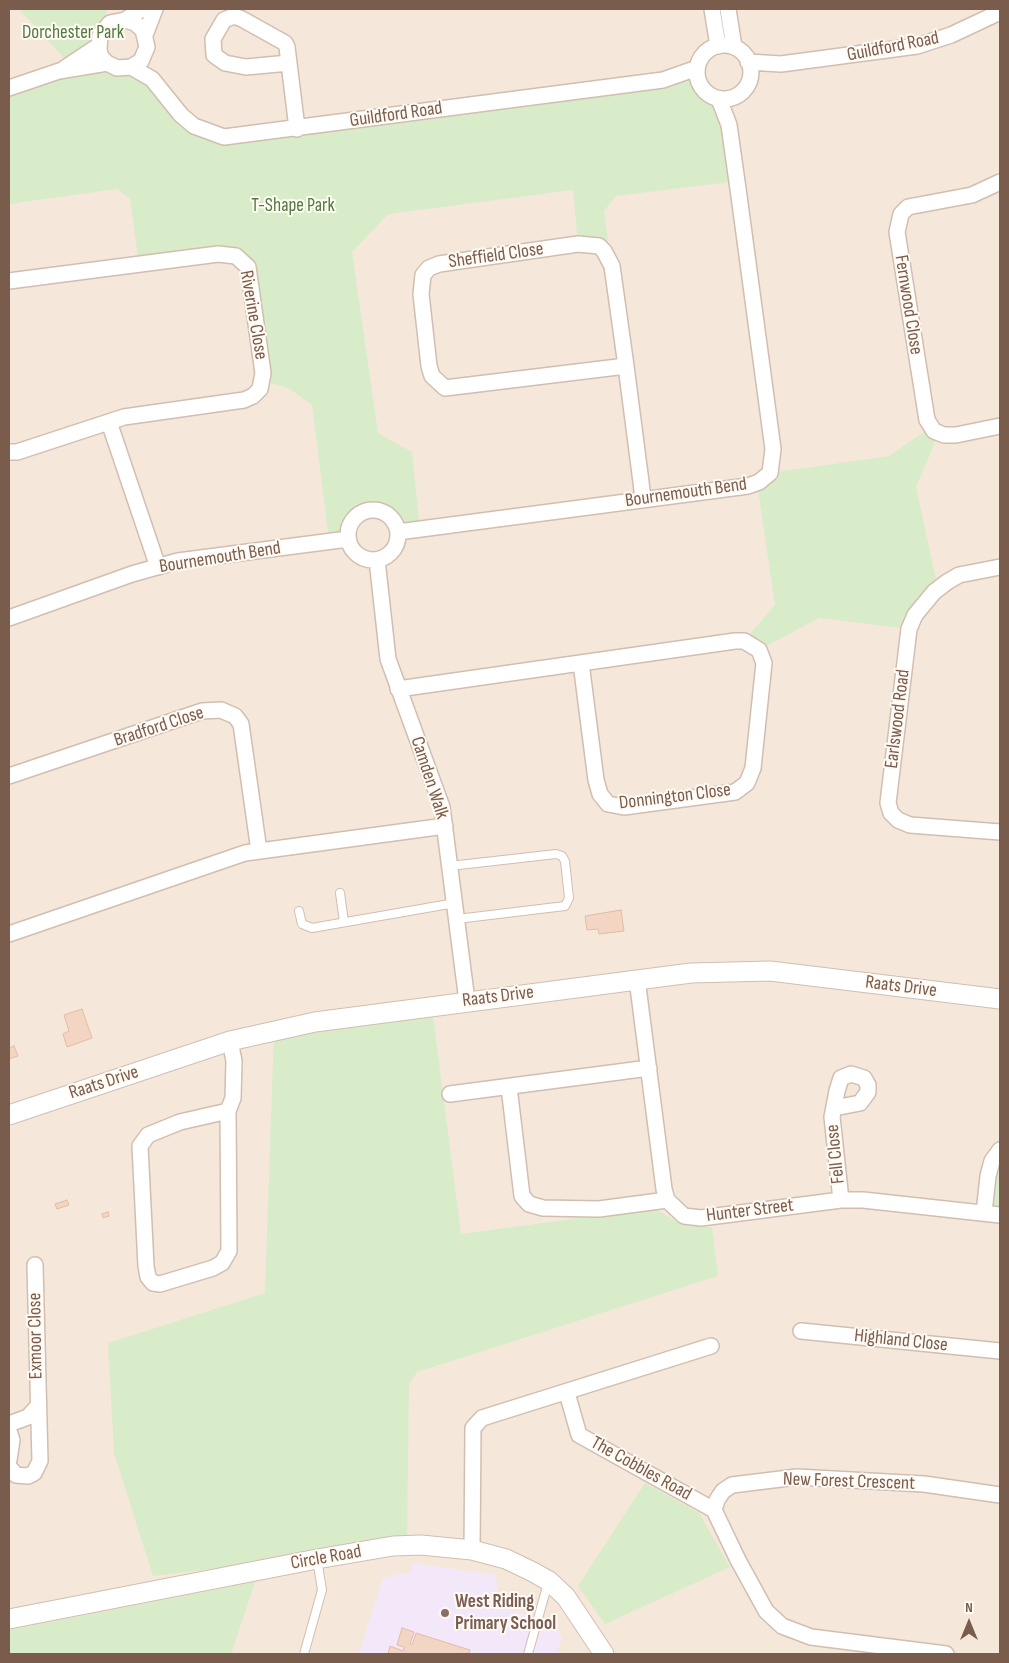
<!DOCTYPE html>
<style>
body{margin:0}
#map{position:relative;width:1009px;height:1663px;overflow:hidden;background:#fdf6ec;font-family:"Sofia Sans Condensed",sans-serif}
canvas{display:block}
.frame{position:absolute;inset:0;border:10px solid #7a5c4d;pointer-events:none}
.north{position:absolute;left:944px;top:1598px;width:50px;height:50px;-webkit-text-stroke:4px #fffaf3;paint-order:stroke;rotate:0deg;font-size:14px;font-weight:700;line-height:20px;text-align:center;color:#7a5c4d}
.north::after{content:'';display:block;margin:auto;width:18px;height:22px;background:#7a5c4d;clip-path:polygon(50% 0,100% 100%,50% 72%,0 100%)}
</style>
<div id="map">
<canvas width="1009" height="1663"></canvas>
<div class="frame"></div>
<div class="north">N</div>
</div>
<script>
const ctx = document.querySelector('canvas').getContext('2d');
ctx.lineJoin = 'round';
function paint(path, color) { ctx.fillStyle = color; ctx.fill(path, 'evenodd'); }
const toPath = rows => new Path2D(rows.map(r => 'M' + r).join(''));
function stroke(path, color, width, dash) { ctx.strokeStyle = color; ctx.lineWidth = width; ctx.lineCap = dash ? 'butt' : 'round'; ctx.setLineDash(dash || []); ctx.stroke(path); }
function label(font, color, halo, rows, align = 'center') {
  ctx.font = font + ' "Sofia Sans Condensed",sans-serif'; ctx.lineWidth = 4; ctx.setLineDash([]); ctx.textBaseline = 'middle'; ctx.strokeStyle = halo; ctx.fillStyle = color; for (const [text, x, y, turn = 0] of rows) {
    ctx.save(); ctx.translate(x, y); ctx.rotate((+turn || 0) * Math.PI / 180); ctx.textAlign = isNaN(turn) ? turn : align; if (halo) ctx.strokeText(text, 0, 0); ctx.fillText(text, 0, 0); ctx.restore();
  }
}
paint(toPath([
 [9,9,1000,9,1000,999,770,971,315,1022,9,1115],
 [771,979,1000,1008,1000,1654,9,1654,9,1123,217,1053,292,1032,686,981]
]), '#f5e8da');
paint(toPath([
 [412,1563,496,1575,499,1606,549,1622,562,1637,557,1651,565,1654,359,1654,383,1578,411,1572]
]), '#f3e8fa');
paint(toPath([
 [19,9,105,9,107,12,90,53,65,59],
 [95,60,153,81,209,134,697,76,704,92,719,99,738,181,616,196,604,211,608,241,604,251,578,244,573,190,388,214,352,252,378,433,412,452,420,530,398,532,390,516,383,512,368,510,359,514,351,523,348,539,329,541,312,405,288,388,263,381,249,274,236,256,139,264,130,199,117,189,9,204,9,89],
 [931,427,939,433,916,487,938,588,909,629,819,618,759,650,744,641,775,605,757,483,770,473,889,456],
 [432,1008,461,1234,654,1208,677,1222,689,1226,712,1227,718,1276,417,1372,409,1384,407,1545,153,1576,114,1453,108,1343,265,1293,274,1030],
 [1000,1155,1000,1214,986,1213],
 [645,1483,699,1513,730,1567,605,1624,578,1586],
 [255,1582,231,1654,9,1654,9,1630]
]), '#d8ecc9');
const building = toPath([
 [621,910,624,931,599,934,598,929,587,930,585,916,621,910],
 [82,1009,92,1038,67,1047,63,1034,69,1031,64,1015,82,1009],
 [14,1046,18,1056,9,1059,9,1048,14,1046],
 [67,1200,69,1205,57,1209,55,1204,67,1200],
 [108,1212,109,1216,103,1218,102,1214,108,1212],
 [402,1628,414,1632,410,1644,412,1645,416,1633,470,1650,469,1654,388,1654,390,1646,403,1651,404,1647,397,1645,402,1628]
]);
paint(building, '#f3d5c3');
stroke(building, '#e6bba3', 1);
const service = toPath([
 [450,866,556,854,562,856,565,861,569,898,565,906,457,919],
 [340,893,344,922],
 [299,911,302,924,312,928,455,903],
 [304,1654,322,1590,317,1559],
 [528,1654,548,1583]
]);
const minor = toPath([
 [712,9,718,46],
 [728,9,734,47],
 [125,20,135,23,143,30,147,47,141,61,131,67,117,68,107,63,101,57,99,50,100,35,110,23,125,20,142,9],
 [145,35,155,9],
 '697 72a27 27 0 1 1 54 0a27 27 0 1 1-54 0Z',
 [748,62,781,64,917,46,951,35,1000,12],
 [289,63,246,67,225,63,214,55,213,39,224,20,234,16,242,19,285,43,287,47,296,120,297,129],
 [131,67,152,79,181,115,194,126,224,137,663,80,697,68],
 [65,68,98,46],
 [9,88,59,71,107,63],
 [1000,182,972,195,908,207,901,214,897,232,927,420,934,431,944,435,956,435,1000,426],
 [9,281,218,254,236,256,248,267,263,373,260,389,253,396,244,400,124,417,17,452,9,452],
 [626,366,445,388,432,376,429,366,421,294,423,275,429,268,439,264,578,244,599,246,604,251,612,266,626,366,641,482,643,500],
 [109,422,158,567],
 '348 535a25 25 0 1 1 50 0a25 25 0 1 1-50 0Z',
 [398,532,748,486,759,482,770,473,773,449,739,196,729,125,719,99],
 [377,560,388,659,442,807,467,1001],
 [1000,567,959,575,947,582,934,592,915,615,909,629,888,803,891,813,898,820,910,825,1000,832],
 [9,618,132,574,178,561,348,539],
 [398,689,735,641,744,641,759,650,764,663,753,768,747,783,735,792,624,807,608,804,600,794,596,780,581,663],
 [9,776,202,711,221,710,235,716,241,724,259,851],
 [9,934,245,853,445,826],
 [637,979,664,1189,667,1200,684,1216,701,1218,841,1200,863,1200,1000,1215],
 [509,1087,522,1196,529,1204,543,1208,599,1209,667,1200],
 [450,1094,649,1068],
 [834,1108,860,1103,868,1092,868,1085,864,1078,851,1074,841,1078,837,1091,832,1117,841,1200],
 [228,1111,180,1122,148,1135,140,1146,146,1266,148,1277,153,1283,160,1284,213,1268,222,1263,229,1251,228,1111,233,1098,234,1061,230,1041],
 [984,1213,988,1176,992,1161,1000,1150],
 [801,1331,1000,1351],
 [567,1393,579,1435,714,1510],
 [9,1424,28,1417,37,1407],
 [9,1431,12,1440,9,1460],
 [9,1467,16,1475,28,1476,34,1473,40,1461,35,1265],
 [472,1550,473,1428,482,1418,711,1346],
 [946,1654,811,1637,782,1626,766,1611,738,1560,714,1510,717,1500,723,1491,732,1485,797,1477,924,1484,1000,1495]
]);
const tertiary = toPath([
 [9,1115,230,1041,315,1022,691,973,770,971,1000,999],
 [9,1619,317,1559,393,1546,421,1545,472,1550,506,1559,533,1572,549,1581,566,1597,604,1654]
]);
stroke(service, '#d1beb0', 10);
stroke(minor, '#d1beb0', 18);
stroke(tertiary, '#d1beb0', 21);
stroke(service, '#fff', 8);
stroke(minor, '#fff', 15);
stroke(tertiary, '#fff', 19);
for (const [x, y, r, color] of [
 [445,1613,5,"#8d6e63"]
]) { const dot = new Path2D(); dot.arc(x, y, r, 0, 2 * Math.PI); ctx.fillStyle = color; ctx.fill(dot); stroke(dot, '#fffaf3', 2); }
label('19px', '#537a41', '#fffaf3', [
 ["Dorchester Park",73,33],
 ["T-Shape Park",293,206]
]);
label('19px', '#7a5c4d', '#fffaf3', [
 ["Guildford Road",893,47,-11],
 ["Guildford Road",396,115,-8],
 ["Sheffield Close",496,256,-8],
 ["Fernwood Close",908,305,81],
 ["Riverine Close",253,315,80],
 ["Bournemouth Bend",686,493,-8],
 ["Bournemouth Bend",220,558,-9],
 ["Earlswood Road",898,719,-83],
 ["Bradford Close",159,727,-18],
 ["Camden Walk",429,778,72],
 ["Donnington Close",675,797,-7],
 ["Raats Drive",901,987,7],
 ["Raats Drive",498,997,-7],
 ["Raats Drive",104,1083,-18],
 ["Fell Close",836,1154,-96],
 ["Hunter Street",750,1211,-7],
 ["Exmoor Close",36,1336,-91],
 ["Highland Close",901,1341,6],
 ["The Cobbles Road",641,1469,29],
 ["New Forest Crescent",849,1482,2],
 ["Circle Road",326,1558,-10]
]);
label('bold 19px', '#785e54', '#fffaf3', [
 ["West Riding",455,1602],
 ["Primary School",455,1624]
], 'left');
</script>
